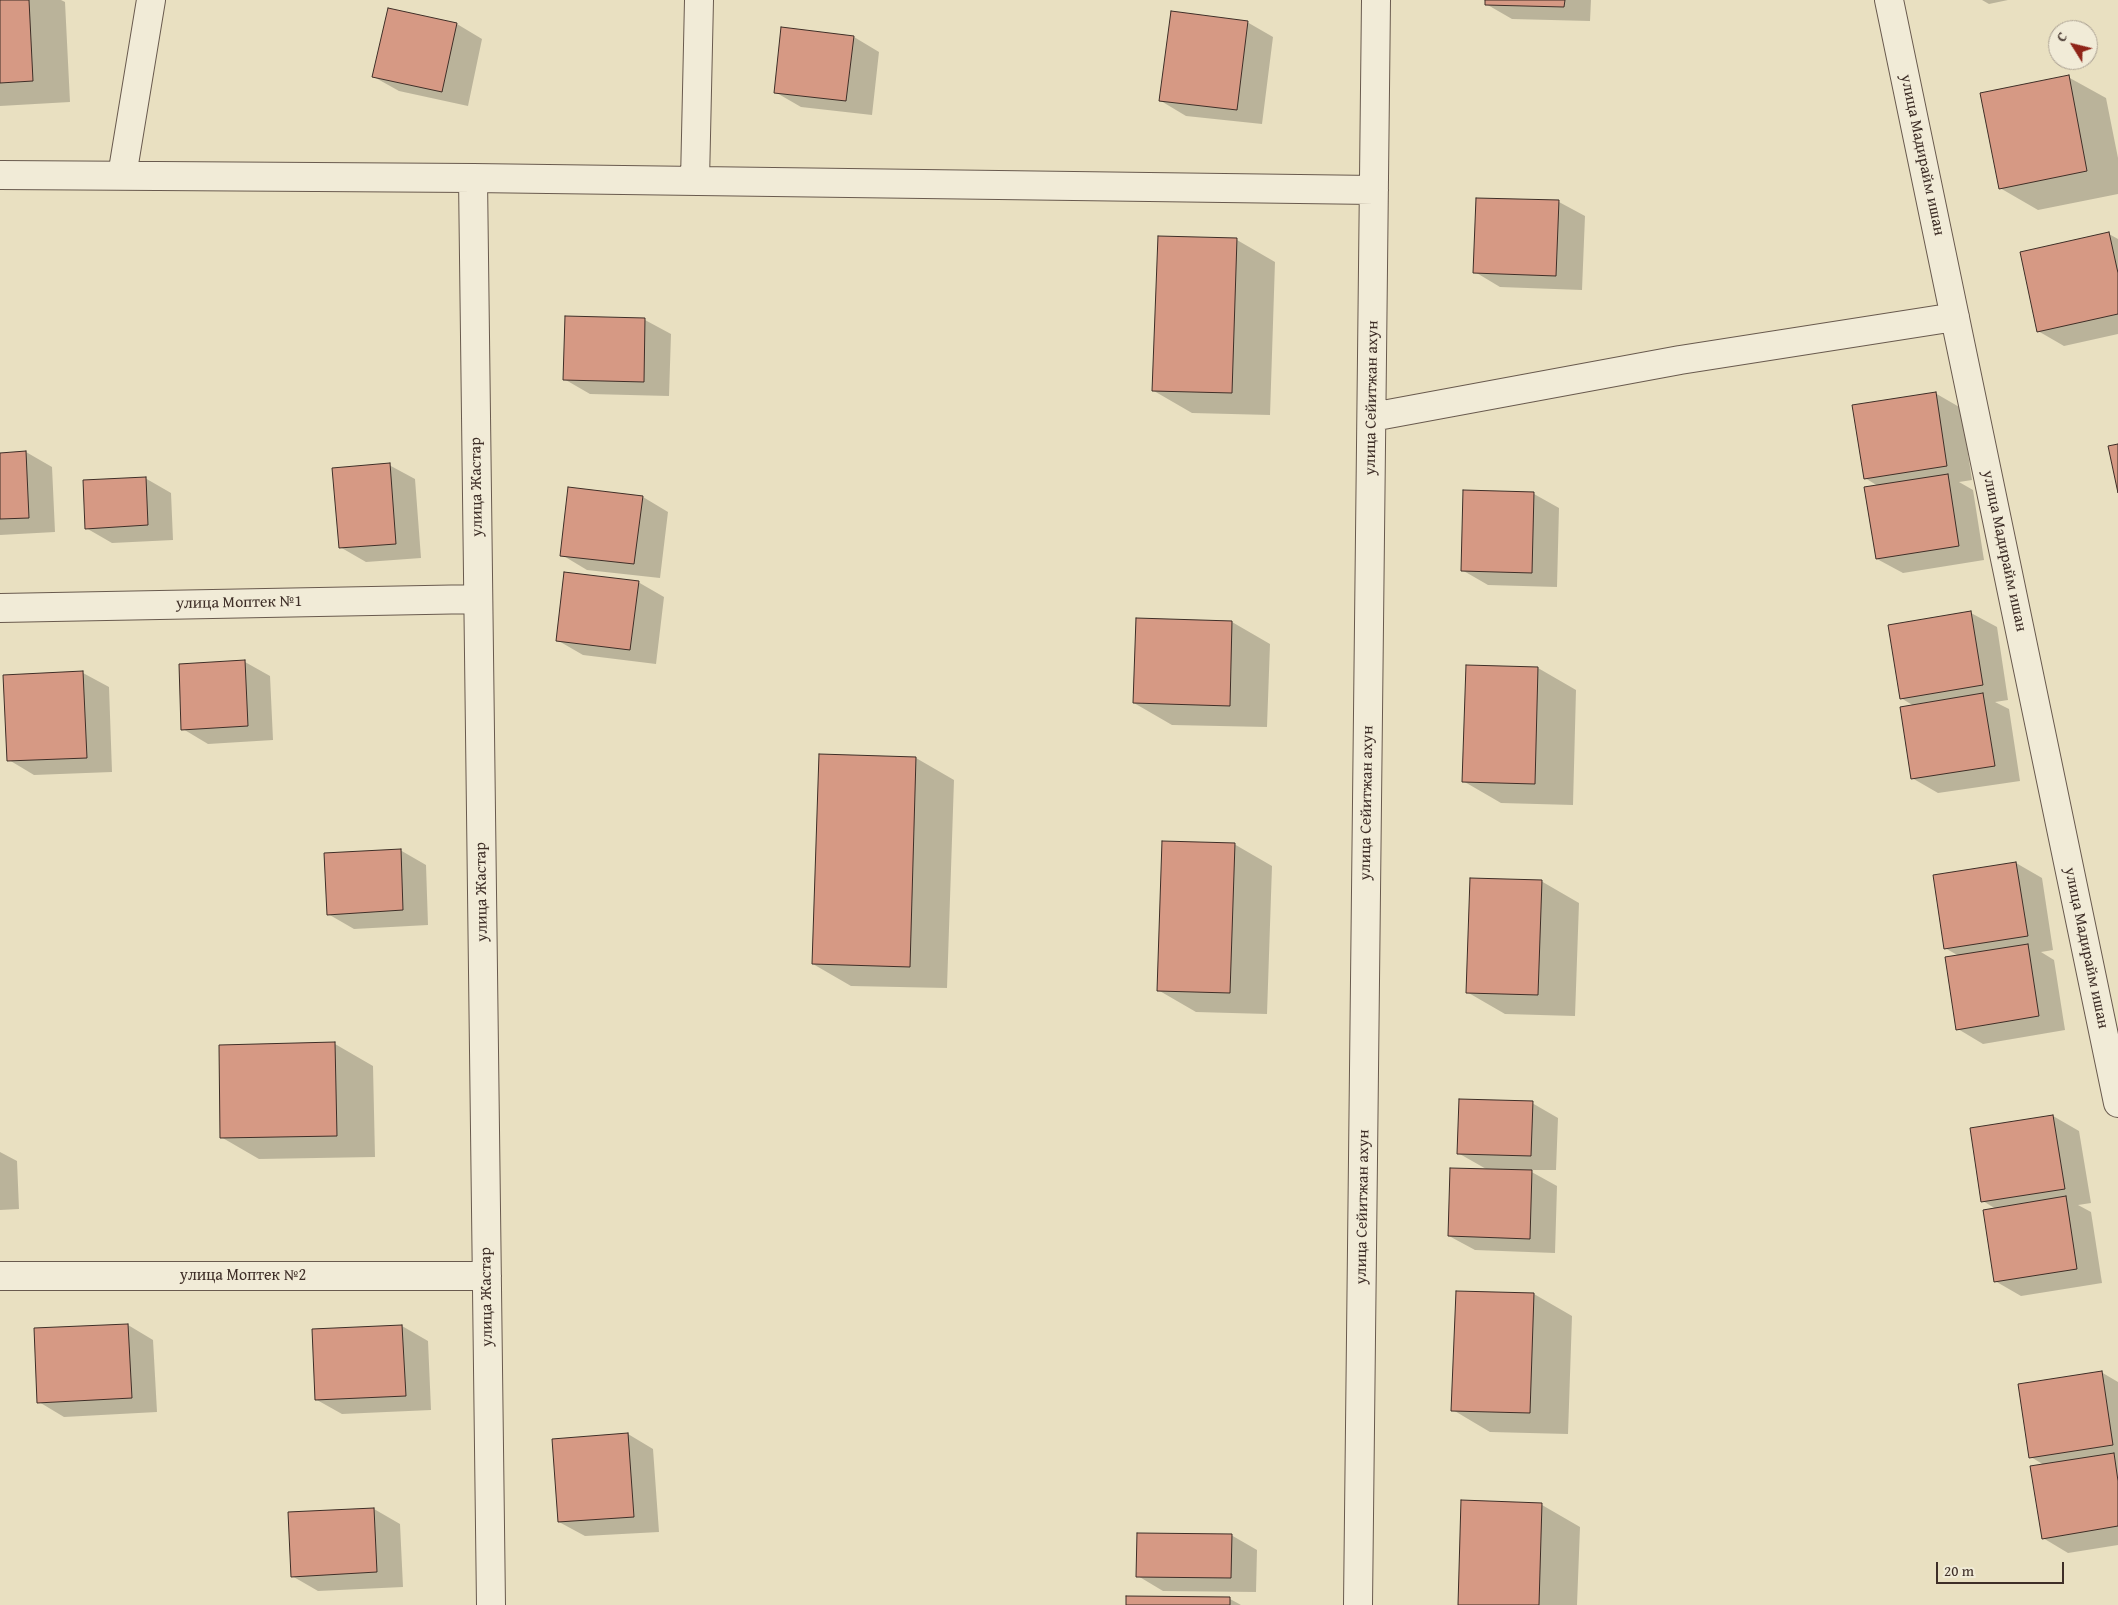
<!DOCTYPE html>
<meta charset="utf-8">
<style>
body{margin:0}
#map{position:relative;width:2118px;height:1605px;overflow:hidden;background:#e9e0c1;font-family:"Gentium Book Plus",serif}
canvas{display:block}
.north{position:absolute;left:2048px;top:20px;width:50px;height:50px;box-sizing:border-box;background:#f1ebd7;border:1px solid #a99f91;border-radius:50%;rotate:306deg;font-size:14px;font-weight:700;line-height:20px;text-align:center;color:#3e2e27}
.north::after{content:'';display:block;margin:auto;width:18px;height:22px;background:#8f2418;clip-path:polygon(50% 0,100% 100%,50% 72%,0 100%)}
.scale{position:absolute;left:1936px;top:1562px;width:128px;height:22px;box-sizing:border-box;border:2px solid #3e2e27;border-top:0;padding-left:6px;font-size:15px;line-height:18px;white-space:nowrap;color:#3e2e27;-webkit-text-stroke:4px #f1ebd7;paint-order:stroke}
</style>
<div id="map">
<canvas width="2118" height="1605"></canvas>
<div class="north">С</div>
<div class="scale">20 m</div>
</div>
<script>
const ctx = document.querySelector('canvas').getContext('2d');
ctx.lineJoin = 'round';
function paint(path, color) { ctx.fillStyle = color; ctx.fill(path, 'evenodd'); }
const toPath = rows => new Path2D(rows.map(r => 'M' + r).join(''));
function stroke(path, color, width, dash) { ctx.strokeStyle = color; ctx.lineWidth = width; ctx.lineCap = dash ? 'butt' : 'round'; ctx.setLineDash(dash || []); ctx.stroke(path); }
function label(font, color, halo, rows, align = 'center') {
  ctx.font = font + ' "Gentium Book Plus",serif'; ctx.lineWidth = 4; ctx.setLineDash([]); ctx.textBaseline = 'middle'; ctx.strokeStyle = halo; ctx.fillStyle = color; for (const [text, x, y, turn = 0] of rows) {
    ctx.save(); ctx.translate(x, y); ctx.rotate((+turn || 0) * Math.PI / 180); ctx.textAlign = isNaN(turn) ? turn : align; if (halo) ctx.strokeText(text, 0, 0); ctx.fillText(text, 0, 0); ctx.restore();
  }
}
paint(toPath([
 [0,0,61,0,65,2,70,102,0,106],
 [1486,0,1591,0,1590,21,1512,19,1486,4],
 [1982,0,2008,0,1989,4],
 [1247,22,1273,37,1262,124,1186,116,1161,101],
 [457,24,482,39,468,106,399,91,374,77],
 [854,37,879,52,872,115,801,107,775,92],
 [2068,77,2106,98,2118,158,2118,194,2038,210,2000,188],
 [1477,199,1559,202,1585,216,1582,290,1500,287,1475,272],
 [2109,234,2118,239,2118,334,2064,346,2038,331],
 [1237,240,1275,262,1270,415,1192,413,1154,391],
 [566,317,645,320,671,334,669,396,590,394,564,379],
 [1935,393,1961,408,1972,480,1959,482,1973,490,1984,560,1903,573,1877,559,1878,486,1865,478],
 [26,452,52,467,55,532,0,535,0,454],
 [389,465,415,479,421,558,366,562,340,547],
 [145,478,171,493,173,540,112,543,86,528],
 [1534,494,1559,508,1557,587,1488,585,1462,570],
 [643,497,668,512,660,578,587,570,562,555],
 [638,582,664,597,656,664,583,655,557,640],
 [1971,613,1997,627,2008,700,1995,702,2009,709,2020,781,1938,793,1912,778,1914,706,1901,698],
 [1232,622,1270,644,1267,727,1172,725,1134,703],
 [245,662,270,676,273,740,208,744,183,729],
 [1467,666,1538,668,1576,690,1573,805,1501,803,1463,781],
 [83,673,109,687,112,772,34,775,9,760],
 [820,755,916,758,954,780,947,988,851,986,813,964],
 [1234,844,1272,866,1267,1014,1196,1012,1158,990],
 [400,850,426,865,428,925,354,929,328,914],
 [2016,863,2042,878,2053,950,2041,952,2054,960,2065,1030,1983,1044,1958,1029,1959,956,1945,948],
 [1541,881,1579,903,1575,1016,1505,1014,1467,992],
 [335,1044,373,1066,375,1157,259,1159,221,1137],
 [1532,1103,1558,1118,1556,1170,1528,1170,1557,1186,1555,1253,1475,1250,1449,1236,1488,1170,1458,1153],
 [2053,1116,2079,1131,2091,1203,2078,1205,2091,1212,2102,1283,2021,1296,1995,1281,1996,1209,1983,1201,1971,1129],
 [0,1152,17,1161,19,1209,0,1210],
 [1534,1294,1572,1316,1568,1434,1490,1432,1453,1410],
 [128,1325,153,1340,157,1412,64,1417,39,1402],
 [402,1326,428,1341,431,1410,342,1414,317,1400],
 [2101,1372,2118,1382,2118,1545,2068,1553,2043,1538,2044,1465,2031,1457],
 [628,1434,653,1449,659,1532,585,1536,559,1522],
 [1542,1505,1580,1527,1577,1605,1459,1605],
 [374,1509,400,1524,403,1587,318,1591,292,1576],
 [1231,1535,1257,1550,1256,1592,1163,1591,1138,1576],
 [1230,1599,1241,1605,1128,1605]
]), '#0003');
const building = toPath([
 [0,0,29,0,33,81,0,83,0,0],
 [1485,0,1565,0,1564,7,1485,5,1485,0],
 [388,8,457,23,442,92,372,77,388,8],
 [1171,11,1248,21,1237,110,1159,101,1171,11],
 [781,27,854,36,846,101,774,93,781,27],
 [2069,75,2087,171,1999,189,1980,93,2069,75],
 [1476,198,1559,200,1556,276,1473,273,1476,198],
 [2109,232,2118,273,2118,314,2037,332,2020,252,2109,232],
 [1158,236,1237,238,1232,393,1152,391,1158,236],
 [565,316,645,318,644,382,563,380,565,316],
 [1936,392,1947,466,1864,479,1852,405,1936,392],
 [2118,444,2118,493,2108,446,2118,444],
 [26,451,29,518,0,519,0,453,26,451],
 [390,463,396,544,339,548,332,468,390,463],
 [1948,474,1959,546,1876,559,1864,487,1948,474],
 [146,477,148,525,85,529,83,480,146,477],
 [568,487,643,496,634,564,560,556,568,487],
 [1463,490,1534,492,1532,573,1461,571,1463,490],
 [564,572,639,581,630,650,556,641,564,572],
 [1971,611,1983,685,1900,699,1888,625,1971,611],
 [1136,618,1232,621,1230,706,1133,703,1136,618],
 [245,660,248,726,181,730,179,664,245,660],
 [1466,665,1538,667,1535,784,1462,782,1466,665],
 [83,671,87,758,7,761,3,675,83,671],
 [1983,693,1995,766,1911,779,1900,707,1983,693],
 [819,754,916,757,910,967,812,964,819,754],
 [1162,841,1235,843,1230,993,1157,991,1162,841],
 [401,849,403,910,327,915,324,853,401,849],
 [2016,862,2028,936,1944,949,1933,875,2016,862],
 [1470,878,1542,880,1538,995,1466,993,1470,878],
 [2028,944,2039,1016,1956,1030,1945,957,2028,944],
 [335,1042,337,1136,220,1138,219,1045,335,1042],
 [1459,1099,1533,1101,1531,1156,1457,1154,1459,1099],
 [2053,1115,2065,1189,1981,1202,1970,1128,2053,1115],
 [1450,1168,1532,1170,1530,1239,1448,1236,1450,1168],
 [2066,1196,2077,1269,1994,1282,1983,1210,2066,1196],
 [1456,1291,1534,1293,1530,1413,1451,1411,1456,1291],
 [128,1324,132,1398,37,1403,34,1328,128,1324],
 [402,1325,406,1396,315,1400,312,1329,402,1325],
 [2102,1371,2113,1445,2029,1458,2018,1384,2102,1371],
 [628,1433,634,1517,558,1522,552,1439,628,1433],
 [2114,1453,2118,1481,2118,1526,2042,1539,2030,1466,2114,1453],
 [1461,1500,1542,1503,1539,1605,1458,1605,1461,1500],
 [374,1508,377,1572,291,1577,288,1512,374,1508],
 [1137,1533,1232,1534,1231,1578,1136,1577,1137,1533],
 [1126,1596,1230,1597,1230,1605,1126,1605,1126,1596]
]);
paint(building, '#d69984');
stroke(building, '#3e2e27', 1);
const minor = toPath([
 [1889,0,2118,1103],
 [0,175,473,178,1374,190],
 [122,176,151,0],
 [473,178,491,1605],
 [695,181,699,0],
 [1372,417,1680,360,1955,317],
 [0,608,478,599],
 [0,1276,487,1276],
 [1358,1605,1376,0]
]);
stroke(minor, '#695a4e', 30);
stroke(minor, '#f1ebd7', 28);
label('16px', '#3e2e27', '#f1ebd7', [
 ["улица Мадирайм ишан",1922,155,78],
 ["улица Сейитжан ахун",1372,398,-89],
 ["улица Жастар",477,487,-91],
 ["улица Мадирайм ишан",2004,551,78],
 ["улица Моптек №1",239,603,-1],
 ["улица Сейитжан ахун",1367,803,-89],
 ["улица Жастар",482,892,-91],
 ["улица Мадирайм ишан",2086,948,78],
 ["улица Сейитжан ахун",1363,1207,-89],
 ["улица Моптек №2",243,1276],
 ["улица Жастар",487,1297,-91]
]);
</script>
